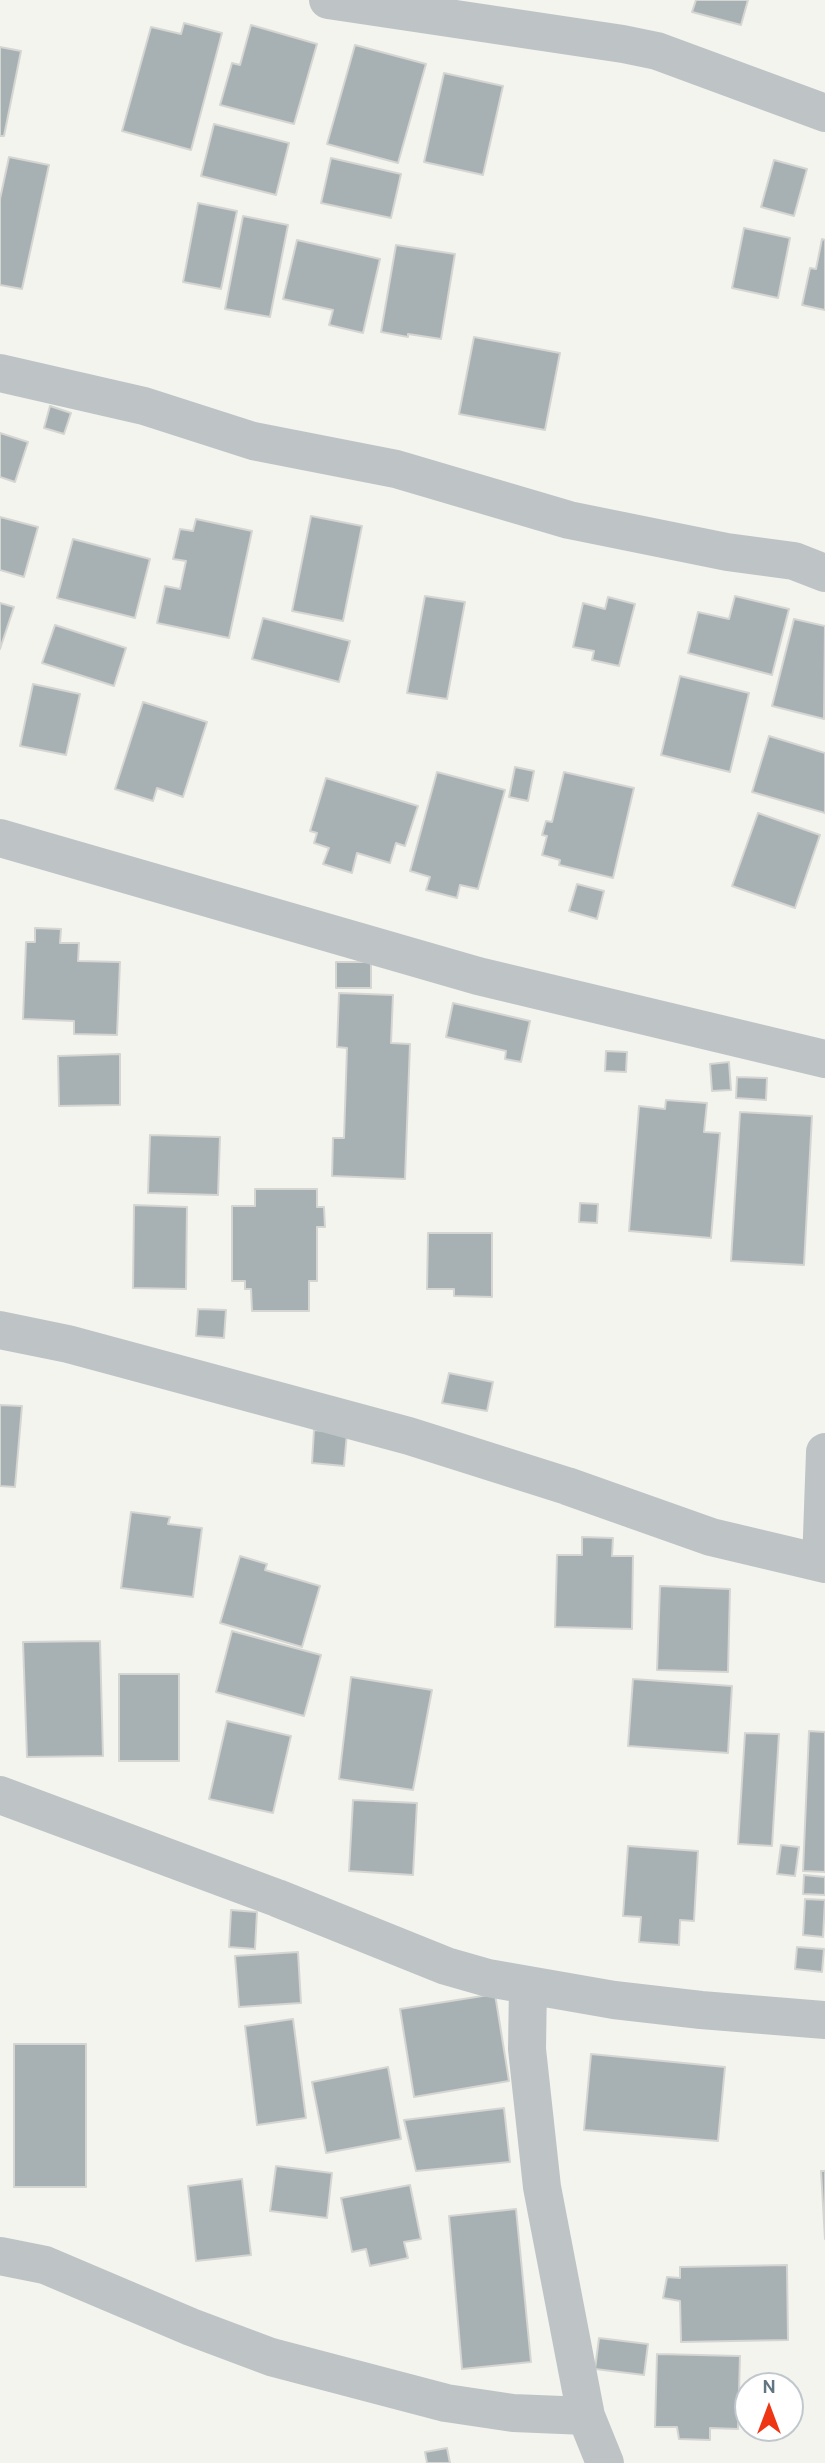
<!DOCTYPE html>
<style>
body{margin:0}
#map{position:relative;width:825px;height:2463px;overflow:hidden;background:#f4f4ef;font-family:Overpass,sans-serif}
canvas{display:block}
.north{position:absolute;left:734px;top:2372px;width:70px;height:70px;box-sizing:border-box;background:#fff;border:2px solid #c0c8cd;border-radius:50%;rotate:0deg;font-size:19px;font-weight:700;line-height:28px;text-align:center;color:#617682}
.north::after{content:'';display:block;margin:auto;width:24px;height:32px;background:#ee3615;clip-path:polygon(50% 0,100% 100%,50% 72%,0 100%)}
</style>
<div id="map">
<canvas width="825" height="2463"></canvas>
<div class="north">N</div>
</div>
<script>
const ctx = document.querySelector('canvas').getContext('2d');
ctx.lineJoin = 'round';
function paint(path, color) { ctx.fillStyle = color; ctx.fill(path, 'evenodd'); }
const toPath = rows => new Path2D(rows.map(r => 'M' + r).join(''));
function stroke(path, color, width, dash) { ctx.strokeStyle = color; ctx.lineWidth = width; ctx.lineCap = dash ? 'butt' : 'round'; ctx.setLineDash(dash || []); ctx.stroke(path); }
const building = toPath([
 [696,0,748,0,741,25,692,12,696,0],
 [184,23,222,33,191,150,122,131,151,27,181,34,184,23],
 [251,25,317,44,294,124,220,105,232,63,240,65,251,25],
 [355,45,426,64,398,163,327,144,355,45],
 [0,47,21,51,4,136,0,136,0,47],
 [444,73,503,86,483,175,424,162,444,73],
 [214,124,289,143,276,195,201,176,214,124],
 [9,157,49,165,22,289,0,285,0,199,9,157],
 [331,158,401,174,391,218,321,203,331,158],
 [774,160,807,169,794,216,761,207,774,160],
 [198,203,237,211,221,289,183,282,198,203],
 [243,216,288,225,270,317,225,309,243,216],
 [744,228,790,238,778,298,732,288,744,228],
 [822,239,825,240,825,310,802,305,810,268,816,269,822,239],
 [297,240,380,259,363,333,329,325,333,310,283,299,297,240],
 [396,245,455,254,441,339,408,334,408,337,381,332,396,245],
 [474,337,560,353,545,430,459,414,474,337],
 [50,406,71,413,64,434,44,428,50,406],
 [0,433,28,442,15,482,0,477,0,433],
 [311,516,362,526,343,621,292,611,311,516],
 [0,517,38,527,24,577,0,570,0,517],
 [196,519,252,531,229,638,157,623,165,586,180,589,186,561,173,559,180,529,193,531,196,519],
 [73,539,150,559,135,618,57,598,73,539],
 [425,596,465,602,447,699,407,693,425,596],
 [735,596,789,609,772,675,688,653,698,612,729,619,735,596],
 [608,597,635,604,619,666,592,660,594,651,573,647,583,603,605,609,608,597],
 [0,603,14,607,0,649,0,603],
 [263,618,350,641,339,682,252,659,263,618],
 [794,619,825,626,824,719,772,706,794,619],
 [55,625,126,648,114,686,42,663,55,625],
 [680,676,749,693,730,772,661,755,680,676],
 [33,684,80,694,66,755,20,746,33,684],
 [143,702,207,722,183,797,157,788,153,801,115,789,143,702],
 [769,736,825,753,825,813,752,792,769,736],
 [515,767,534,771,528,801,509,797,515,767],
 [437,772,505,790,478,889,460,885,457,898,426,890,430,877,410,871,437,772],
 [564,772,634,788,613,878,559,865,560,860,542,855,547,836,542,835,546,821,552,822,564,772],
 [326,778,418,806,405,846,396,843,390,863,357,853,352,873,323,864,329,848,314,843,317,833,310,831,326,778],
 [758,813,820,835,795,908,732,886,758,813],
 [577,884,604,891,597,919,569,911,577,884],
 [35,928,61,929,60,943,79,943,78,961,120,962,117,1035,74,1034,74,1021,23,1019,26,942,35,942,35,928],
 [336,962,371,962,371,988,336,988,336,962],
 [339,993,393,995,391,1043,410,1044,405,1179,332,1176,333,1138,344,1138,347,1048,337,1047,339,993],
 [453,1003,530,1021,521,1062,505,1059,506,1051,446,1037,453,1003],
 [606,1051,627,1052,626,1072,605,1071,606,1051],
 [120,1054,120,1105,59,1106,58,1056,120,1054],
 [729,1062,731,1090,712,1091,710,1064,729,1062],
 [737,1077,767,1078,766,1100,736,1098,737,1077],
 [666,1100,707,1103,704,1132,720,1133,711,1238,629,1231,639,1106,665,1109,666,1100],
 [740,1112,812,1116,804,1265,731,1261,740,1112],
 [150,1135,220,1137,218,1195,148,1193,150,1135],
 [255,1189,317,1189,317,1207,324,1207,325,1227,317,1227,317,1281,309,1281,309,1311,252,1311,251,1289,245,1289,245,1281,232,1281,232,1206,255,1206,255,1189],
 [580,1203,598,1204,597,1223,579,1222,580,1203],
 [134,1205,187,1207,186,1289,133,1288,134,1205],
 [428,1233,492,1233,492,1297,454,1296,454,1289,427,1289,428,1233],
 [198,1309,226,1310,224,1338,196,1336,198,1309],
 [449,1373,493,1382,487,1411,442,1403,449,1373],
 [0,1405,22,1406,15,1487,0,1486,0,1405],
 [314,1430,347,1433,344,1466,312,1463,314,1430],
 [131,1512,170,1517,168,1524,202,1528,193,1597,121,1588,131,1512],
 [582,1537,613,1538,612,1556,633,1556,632,1629,555,1627,557,1555,582,1555,582,1537],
 [240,1556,267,1564,265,1570,320,1586,302,1647,220,1623,240,1556],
 [660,1586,730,1589,728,1672,657,1670,660,1586],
 [232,1631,321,1655,304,1716,216,1692,232,1631],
 [100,1641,103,1756,27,1757,23,1642,100,1641],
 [119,1674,179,1674,179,1761,119,1761,119,1674],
 [351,1677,432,1690,413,1790,339,1779,351,1677],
 [633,1679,732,1686,728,1753,628,1746,633,1679],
 [227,1721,291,1736,273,1813,209,1799,227,1721],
 [809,1731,825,1732,825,1872,803,1871,809,1731],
 [745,1733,779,1734,772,1846,738,1844,745,1733],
 [353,1800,417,1803,413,1875,349,1871,353,1800],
 [781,1845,799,1847,795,1876,777,1874,781,1845],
 [628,1846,698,1851,694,1921,680,1920,679,1945,639,1942,641,1917,623,1916,628,1846],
 [804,1875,825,1877,825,1895,803,1894,804,1875],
 [805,1899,825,1900,823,1937,803,1935,805,1899],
 [231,1910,257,1912,255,1949,229,1947,231,1910],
 [797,1947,824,1949,822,1972,795,1969,797,1947],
 [298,1952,301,2003,239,2007,235,1956,298,1952],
 [495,1994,509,2081,414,2097,400,2009,495,1994],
 [293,2019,306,2118,257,2125,245,2026,293,2019],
 [14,2044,86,2044,86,2187,14,2187,14,2044],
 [591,2054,725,2067,718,2141,584,2130,591,2054],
 [388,2067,401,2139,326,2153,312,2082,388,2067],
 [504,2108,510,2162,416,2171,404,2120,504,2108],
 [276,2166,332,2173,327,2218,270,2211,276,2166],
 [821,2171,825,2171,825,2239,821,2171],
 [242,2179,251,2255,196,2261,188,2186,242,2179],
 [410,2185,421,2239,404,2242,408,2258,370,2266,366,2249,352,2252,341,2198,410,2185],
 [516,2209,531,2362,462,2369,449,2216,516,2209],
 [787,2265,788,2340,681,2342,680,2301,663,2298,667,2277,680,2278,680,2267,787,2265],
 [599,2338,648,2344,644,2375,595,2369,599,2338],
 [657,2354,740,2356,738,2429,710,2428,710,2440,679,2439,677,2427,655,2427,657,2354],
 [447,2448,450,2463,427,2463,425,2452,447,2448]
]);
paint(building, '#a7b1b4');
stroke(building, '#d5d5d2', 2);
stroke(toPath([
 [328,0,623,44,657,51,825,113],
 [0,373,144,406,253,441,396,469,569,520,727,552,794,561,825,573],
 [0,838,478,976,825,1059],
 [0,1330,68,1344,409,1436,567,1486,711,1537,825,1564],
 [821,1563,825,1452],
 [0,1795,277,1898,446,1966,488,1978,614,2000,701,2010,825,2020],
 [528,1985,527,2049,542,2187,586,2416,605,2463],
 [0,2256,45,2265,191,2327,271,2357,446,2403,513,2413,586,2416]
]), '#bec4c6', 38);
</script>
